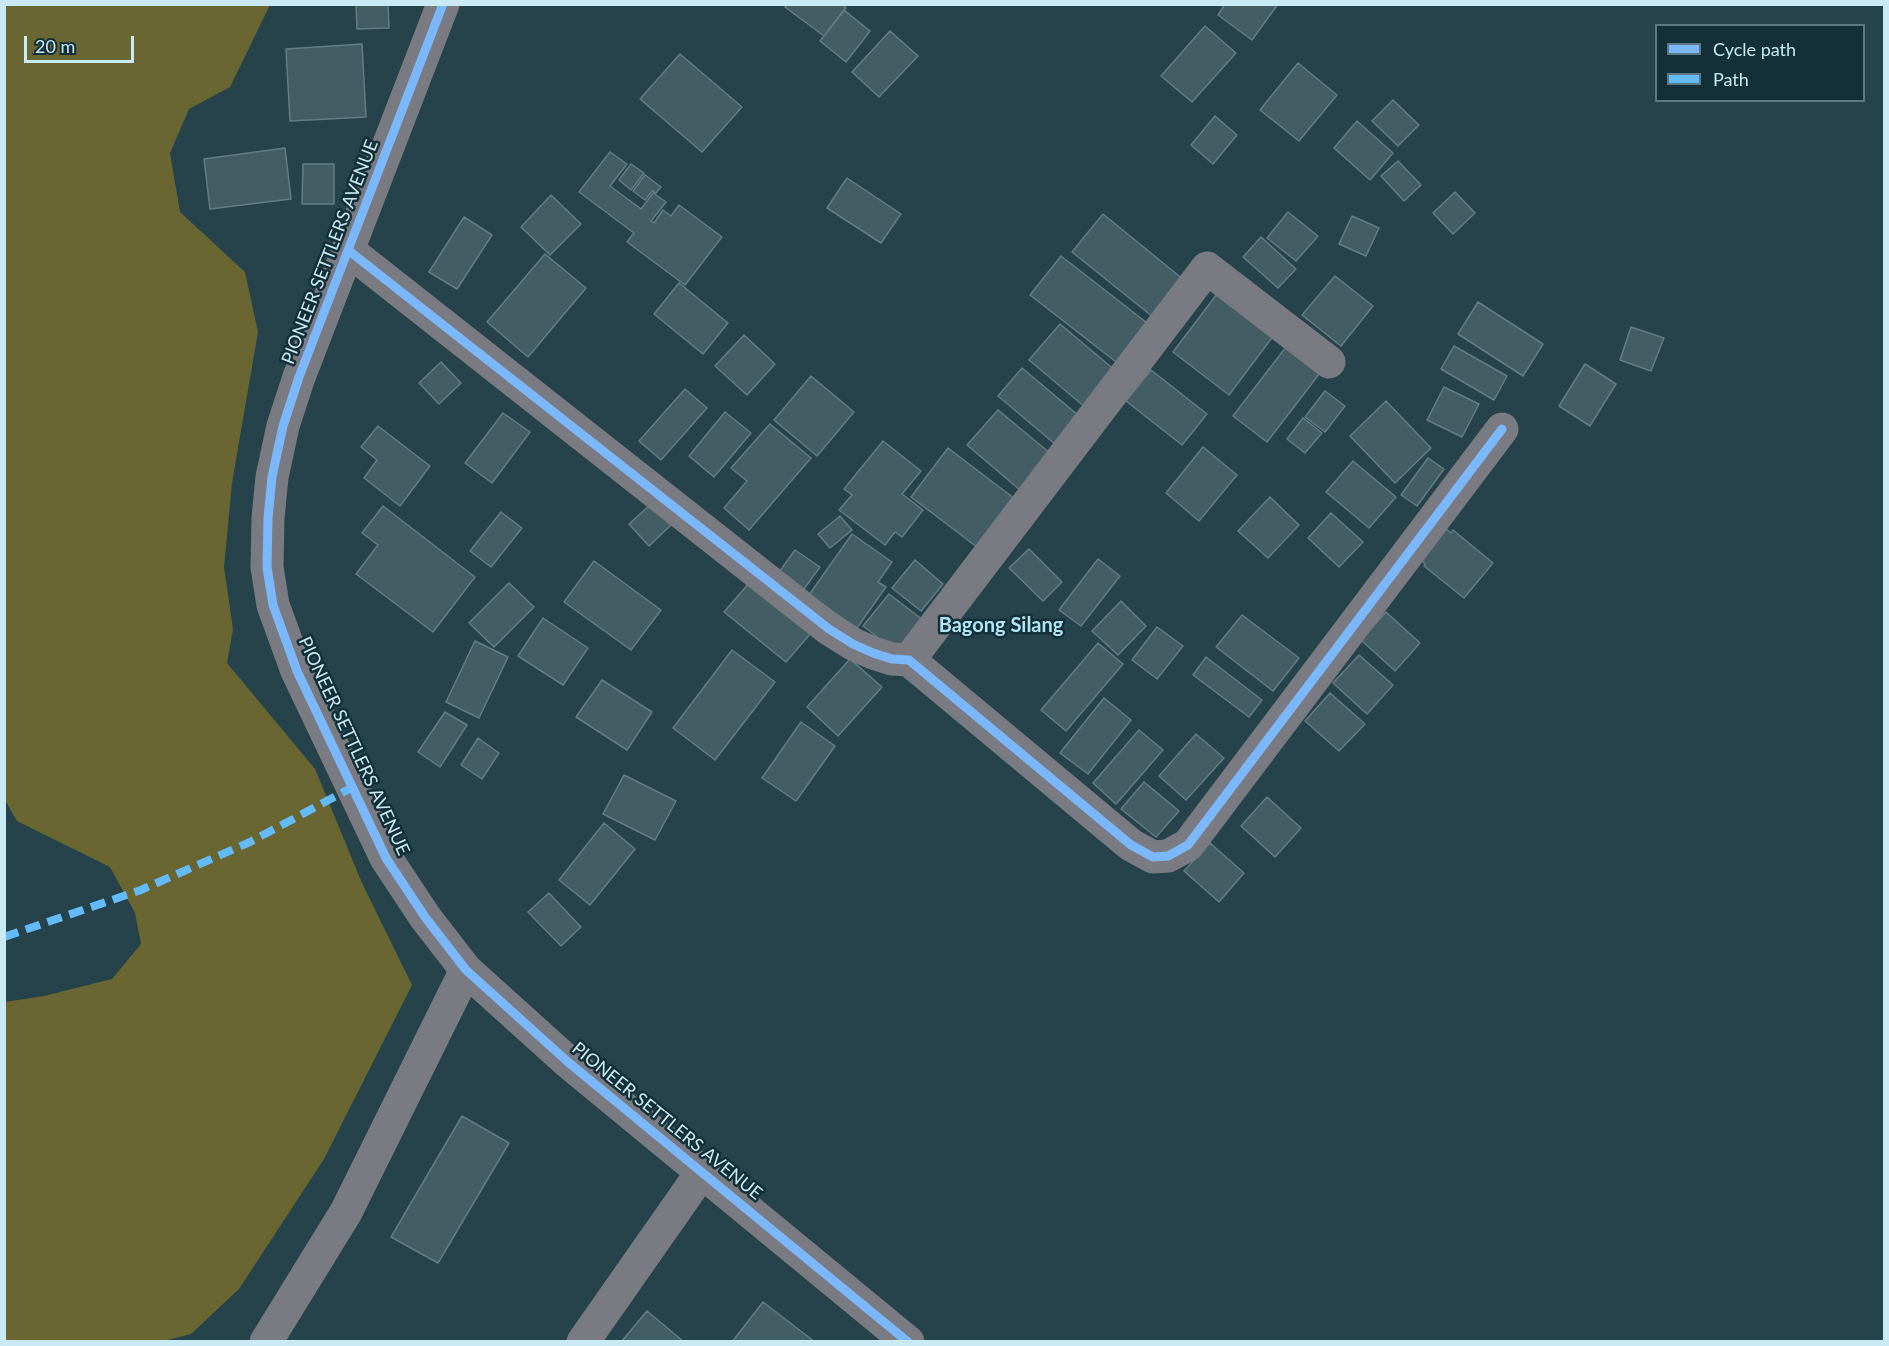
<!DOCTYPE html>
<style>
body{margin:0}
#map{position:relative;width:1889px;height:1346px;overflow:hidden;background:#26434c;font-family:Lato,sans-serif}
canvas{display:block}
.frame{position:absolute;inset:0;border:6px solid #c9e9f5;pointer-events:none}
.legend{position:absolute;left:1655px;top:24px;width:210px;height:78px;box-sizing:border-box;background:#132f38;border:2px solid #5c7984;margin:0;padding:8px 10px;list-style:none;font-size:18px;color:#c9e9f5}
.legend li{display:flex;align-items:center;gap:12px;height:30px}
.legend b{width:30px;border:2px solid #5c7984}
.scale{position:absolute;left:24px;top:36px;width:110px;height:27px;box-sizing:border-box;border:3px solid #c9e9f5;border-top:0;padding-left:8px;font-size:18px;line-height:21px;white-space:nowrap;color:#c9e9f5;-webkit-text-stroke:4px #132f38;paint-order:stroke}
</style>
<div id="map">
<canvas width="1889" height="1346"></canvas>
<div class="frame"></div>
<ul class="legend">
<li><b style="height:8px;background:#7ab7fb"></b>Cycle path</li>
<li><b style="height:8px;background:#63bbfa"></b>Path</li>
</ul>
<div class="scale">20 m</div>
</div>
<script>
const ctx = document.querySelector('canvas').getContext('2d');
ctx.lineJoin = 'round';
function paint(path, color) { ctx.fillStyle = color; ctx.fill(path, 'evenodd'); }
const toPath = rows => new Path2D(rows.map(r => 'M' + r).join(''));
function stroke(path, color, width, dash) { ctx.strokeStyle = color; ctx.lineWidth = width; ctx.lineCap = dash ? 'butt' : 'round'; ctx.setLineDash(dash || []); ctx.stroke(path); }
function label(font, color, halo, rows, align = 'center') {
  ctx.font = font + ' Lato,sans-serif'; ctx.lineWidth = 5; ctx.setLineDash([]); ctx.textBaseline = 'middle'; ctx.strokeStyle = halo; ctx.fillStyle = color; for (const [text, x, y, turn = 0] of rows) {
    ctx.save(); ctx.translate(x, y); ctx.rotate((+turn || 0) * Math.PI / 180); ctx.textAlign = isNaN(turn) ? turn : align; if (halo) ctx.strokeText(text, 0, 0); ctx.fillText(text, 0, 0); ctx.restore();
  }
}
paint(toPath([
 [5,4,270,5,230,87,189,109,170,153,180,212,245,272,258,332,232,483,224,567,233,629,227,663,315,769,362,883,412,985,324,1159,239,1289,191,1334,164,1341,5,1341,5,1002,44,996,112,979,141,944,135,913,110,867,17,821,5,800]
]), '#696631');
const building = toPath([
 [356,4,388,4,389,28,357,29,356,4],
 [787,4,842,4,846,8,824,36,785,7,787,4],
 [1225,4,1278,4,1252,40,1218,15,1225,4],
 [844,10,870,31,846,62,820,41,844,10],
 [1205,26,1236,53,1192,102,1161,76,1205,26],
 [890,31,918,56,879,97,852,72,890,31],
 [362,44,366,117,290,121,286,49,362,44],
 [680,54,742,107,702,152,640,99,680,54],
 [1298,63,1337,95,1299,141,1260,110,1298,63],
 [1393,100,1419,125,1398,146,1372,121,1393,100],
 [1215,116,1237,135,1213,164,1191,145,1215,116],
 [1357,121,1393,153,1370,180,1334,148,1357,121],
 [285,148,291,199,210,209,204,159,285,148],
 [610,152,627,164,610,186,641,209,653,193,666,202,651,221,654,223,663,210,671,216,679,205,722,237,685,285,627,242,634,233,579,192,610,152],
 [1398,161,1421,185,1404,201,1381,176,1398,161],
 [303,164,334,164,334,204,302,204,303,164],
 [631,164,644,173,631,190,619,180,631,164],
 [645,175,661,187,656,193,652,191,645,200,633,191,645,175],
 [847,178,901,214,881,243,827,208,847,178],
 [1455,192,1475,213,1453,234,1433,213,1455,192],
 [551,195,581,224,550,255,521,227,551,195],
 [1288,212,1318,236,1296,261,1267,238,1288,212],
 [1103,214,1184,280,1153,317,1072,252,1103,214],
 [1352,216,1379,228,1366,256,1339,244,1352,216],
 [464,217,492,235,457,289,429,272,464,217],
 [1261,237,1296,269,1278,288,1243,257,1261,237],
 [545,254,586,288,528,357,487,322,545,254],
 [1061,256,1151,326,1120,365,1030,295,1061,256],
 [1335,276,1373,306,1341,346,1302,315,1335,276],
 [679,283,728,323,703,354,654,314,679,283],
 [1217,294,1274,335,1229,395,1173,352,1217,294],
 [1478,302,1543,344,1523,376,1458,334,1478,302],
 [1060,324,1117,372,1086,408,1029,360,1060,324],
 [1631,327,1664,338,1651,371,1620,360,1631,327],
 [744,335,775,364,747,395,715,366,744,335],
 [1454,346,1507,376,1494,400,1441,369,1454,346],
 [1286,347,1320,373,1267,442,1233,416,1286,347],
 [441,362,461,383,439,404,419,383,441,362],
 [1585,364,1616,384,1590,426,1559,406,1585,364],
 [1022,368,1079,416,1055,444,998,396,1022,368],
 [1151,370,1207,414,1182,445,1126,401,1151,370],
 [811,376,854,412,817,456,774,420,811,376],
 [1444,387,1479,404,1462,437,1427,420,1444,387],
 [685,389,707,408,661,460,639,441,685,389],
 [1325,391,1345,406,1325,432,1305,417,1325,391],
 [1386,401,1431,448,1395,483,1350,436,1386,401],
 [998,410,1051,454,1020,490,967,445,998,410],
 [725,412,751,433,714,477,689,456,725,412],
 [503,413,530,432,492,483,465,463,503,413],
 [1303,418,1322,433,1305,453,1287,439,1303,418],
 [770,424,811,458,749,530,724,508,747,481,731,468,770,424],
 [378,426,430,466,400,506,364,478,377,460,361,447,378,426],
 [883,441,921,471,902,494,923,510,902,537,895,532,885,545,839,510,852,495,844,489,883,441],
 [1203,447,1237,475,1199,521,1166,493,1203,447],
 [948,448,1015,499,977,547,911,497,948,448],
 [1428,458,1444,469,1417,506,1401,495,1428,458],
 [1353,461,1396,497,1369,528,1326,492,1353,461],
 [1270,497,1299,525,1268,558,1238,531,1270,497],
 [651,504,671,525,649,546,629,524,651,504],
 [383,506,475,577,433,632,356,574,378,545,362,533,383,506],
 [501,512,522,528,491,567,470,551,501,512],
 [1331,513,1363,542,1339,567,1308,538,1331,513],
 [840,516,852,530,830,548,818,534,840,516],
 [1445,528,1451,533,1453,530,1493,563,1464,598,1424,566,1425,564,1420,559,1445,528],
 [852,534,892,562,878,582,886,587,857,628,809,595,852,534],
 [1029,549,1062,582,1043,601,1009,568,1029,549],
 [795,550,820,567,801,593,777,575,795,550],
 [1098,559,1120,576,1081,626,1059,610,1098,559],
 [915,560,943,584,921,611,892,588,915,560],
 [594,561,661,610,631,650,564,602,594,561],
 [750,582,811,633,786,662,724,612,750,582],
 [509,583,534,607,494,647,469,623,509,583],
 [889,594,923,620,898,653,863,626,889,594],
 [1121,601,1146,626,1118,655,1092,631,1121,601],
 [1386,612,1420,643,1395,671,1361,640,1386,612],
 [1242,615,1299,658,1273,691,1216,647,1242,615],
 [543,618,588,648,563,685,518,656,543,618],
 [1157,627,1183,646,1157,679,1132,660,1157,627],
 [475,641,508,657,479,718,446,702,475,641],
 [1098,643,1123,664,1066,731,1041,710,1098,643],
 [732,650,775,682,715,760,673,728,732,650],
 [1359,655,1393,685,1367,714,1333,683,1359,655],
 [1206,657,1262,700,1249,717,1193,675,1206,657],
 [850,659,882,687,838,736,807,707,850,659],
 [602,680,652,712,627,750,576,717,602,680],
 [1330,693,1365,724,1339,751,1305,721,1330,693],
 [1104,698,1131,720,1088,774,1060,753,1104,698],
 [445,712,467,725,440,767,418,752,445,712],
 [801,722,835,746,796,801,762,778,801,722],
 [1139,730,1163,750,1116,804,1093,783,1139,730],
 [1196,734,1224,758,1186,800,1159,776,1196,734],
 [478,738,499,753,482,779,461,765,478,738],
 [624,775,676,801,655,840,603,814,624,775],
 [1144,782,1179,811,1156,837,1121,809,1144,782],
 [1267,797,1301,828,1275,857,1241,826,1267,797],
 [604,823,635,849,590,905,559,880,604,823],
 [1210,843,1244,873,1219,902,1184,871,1210,843],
 [549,893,581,927,561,946,528,912,549,893],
 [462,1116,509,1143,438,1263,391,1237,462,1116],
 [763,1302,815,1342,732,1342,763,1302],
 [647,1311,684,1342,621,1342,647,1311]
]);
paint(building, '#435d65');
stroke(building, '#627d85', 1.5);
stroke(toPath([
 [443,4,299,377,283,426,272,477,268,518,267,567,273,605,297,671,386,858,425,917,466,970,568,1062,908,1342],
 [348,250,829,629,853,644,873,653,892,659,909,660,1131,845,1153,857,1168,856,1188,845,1502,429],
 [909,660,1207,268,1329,362],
 [266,1342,346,1212,466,970],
 [583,1342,702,1172]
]), '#7a7b82', 33);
stroke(toPath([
 [4,937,141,890,250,842,353,787]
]), '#63bbfa', 8, [15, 8]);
stroke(toPath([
 [443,4,299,377,283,426,272,477,268,518,267,567,273,605,297,671,386,858,425,917,466,970,568,1062,908,1342],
 [348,250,829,629,853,644,873,653,892,659,909,660,1131,845,1153,857,1168,856,1188,845,1502,429]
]), '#7ab7fb', 9);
label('18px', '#c9e9f5', '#132f38', [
 ["PIONEER SETTLERS AVENUE",330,252,-69],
 ["PIONEER SETTLERS AVENUE",354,746,65],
 ["PIONEER SETTLERS AVENUE",667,1121,39]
]);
label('bold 20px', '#b1e6f9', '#132f38', [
 ["Bagong Silang",1001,626]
]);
</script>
